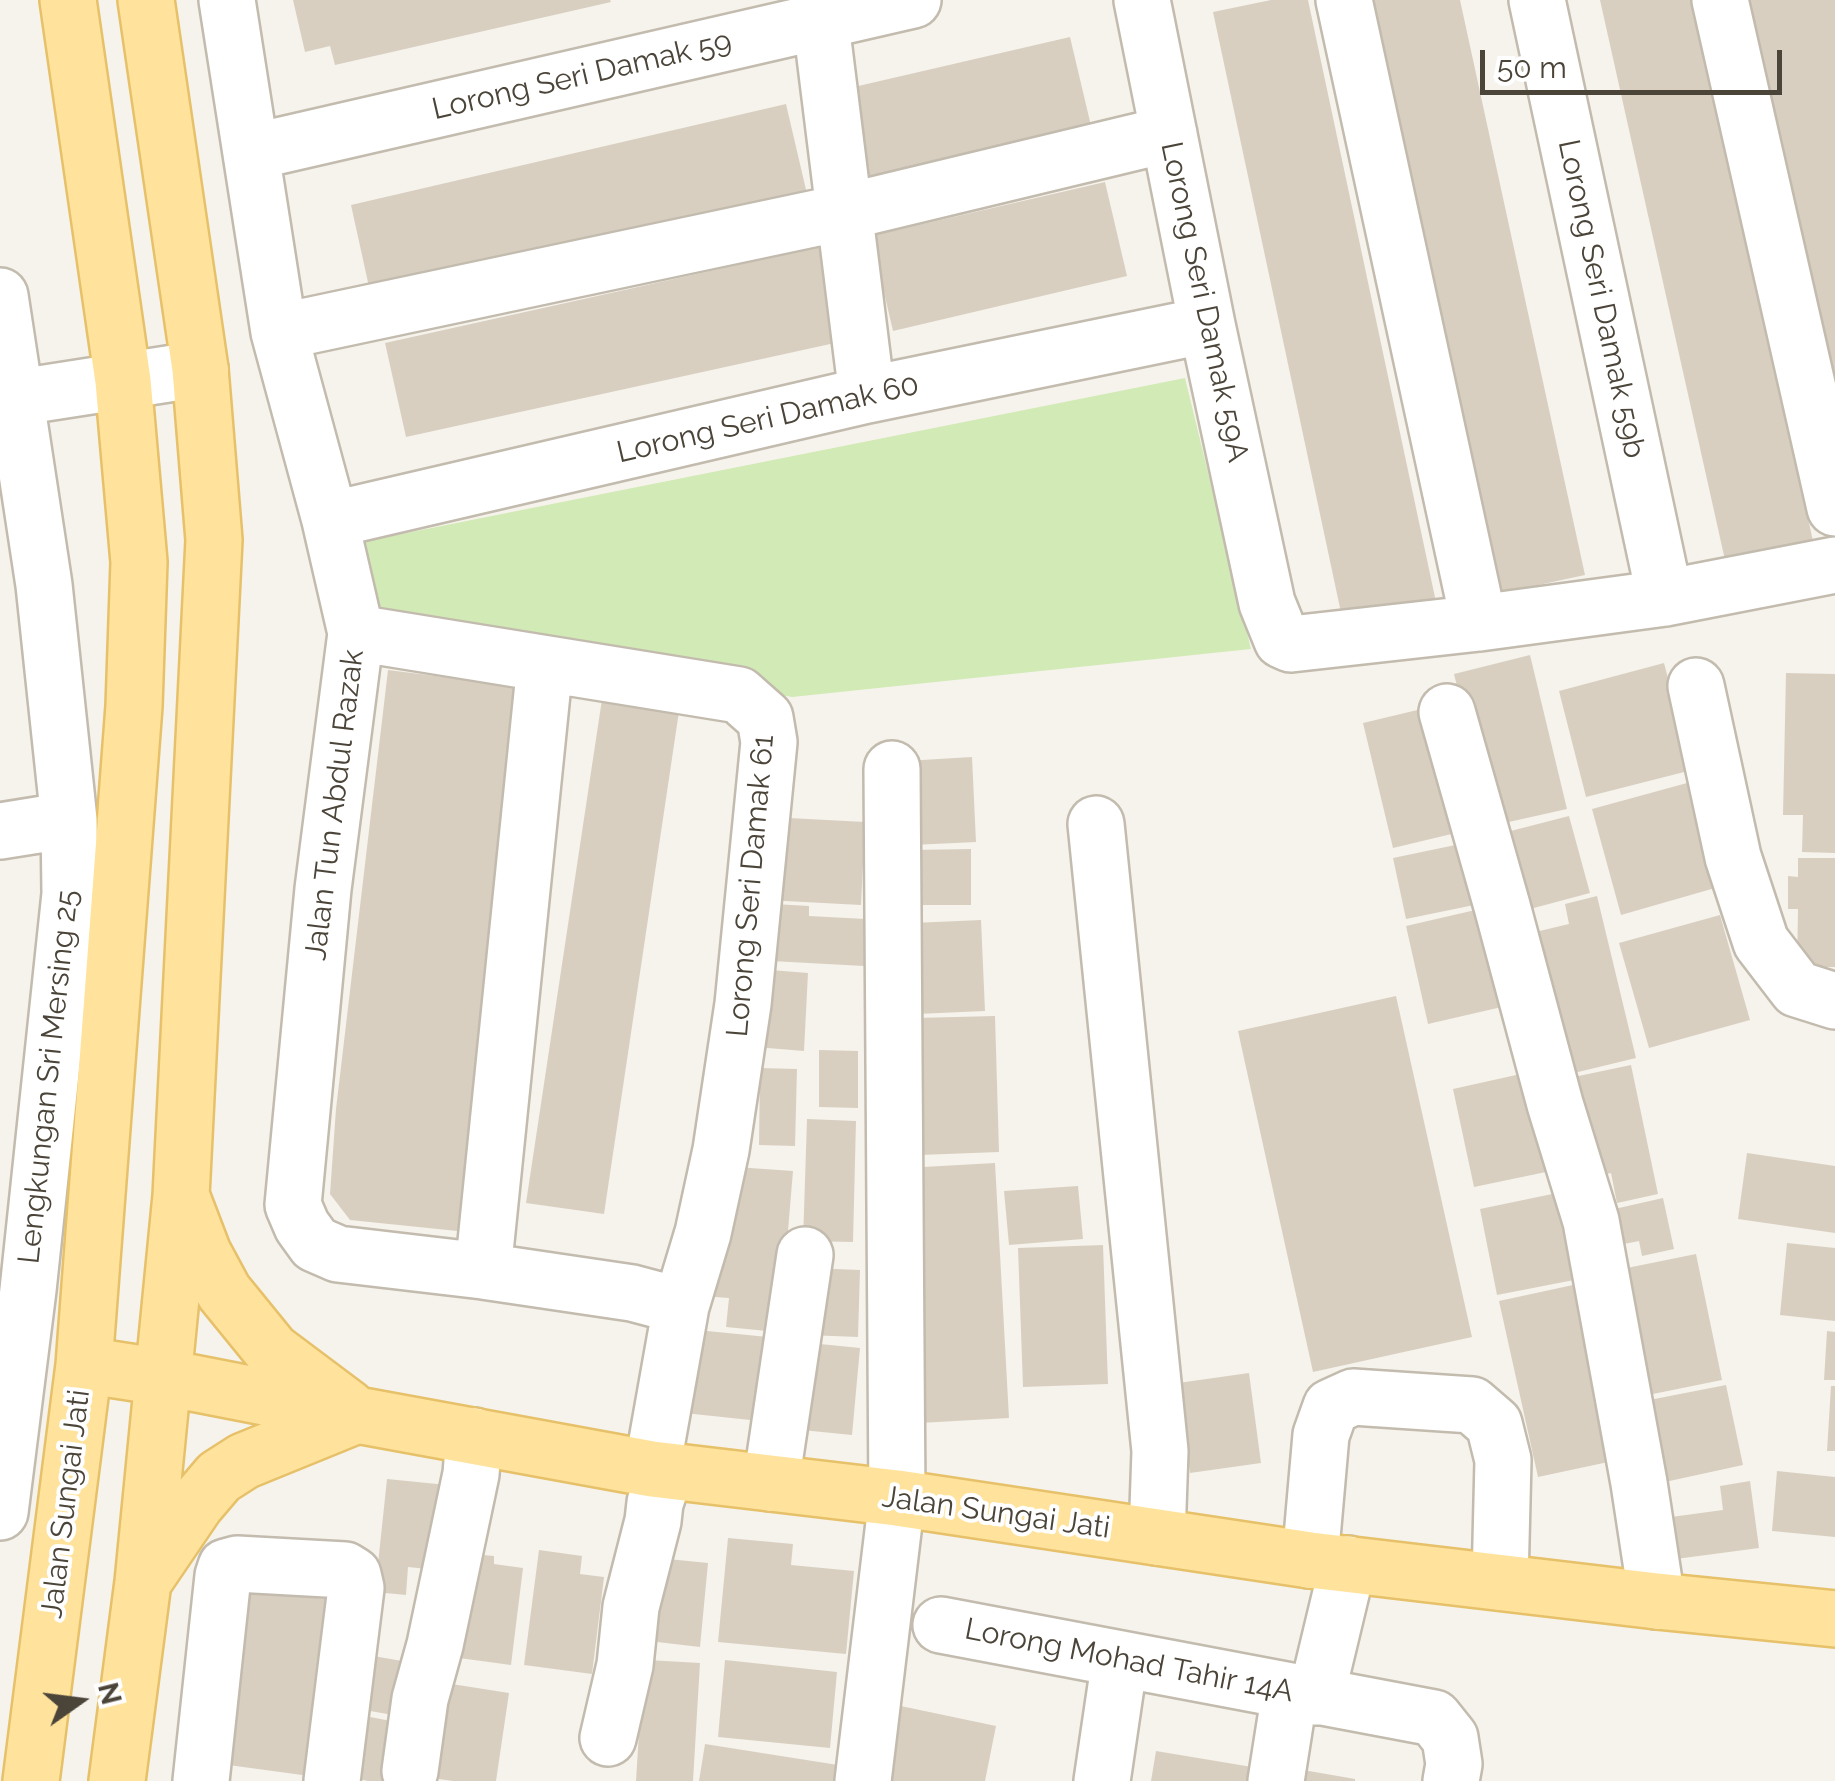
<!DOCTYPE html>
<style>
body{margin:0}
#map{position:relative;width:1835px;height:1781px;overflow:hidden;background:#f6f3ec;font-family:Raleway,sans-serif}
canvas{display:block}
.north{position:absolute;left:30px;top:1651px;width:100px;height:100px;-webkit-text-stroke:8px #fff;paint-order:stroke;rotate:76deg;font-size:28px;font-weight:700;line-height:40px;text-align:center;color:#4b4439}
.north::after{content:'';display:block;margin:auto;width:35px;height:45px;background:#4b4439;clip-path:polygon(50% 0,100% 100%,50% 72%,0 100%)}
.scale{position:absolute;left:1480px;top:50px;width:302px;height:45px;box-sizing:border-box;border:5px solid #4b4439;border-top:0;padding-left:12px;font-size:30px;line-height:35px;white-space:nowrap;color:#4b4439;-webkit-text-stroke:8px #fff;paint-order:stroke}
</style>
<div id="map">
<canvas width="1835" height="1781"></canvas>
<div class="north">N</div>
<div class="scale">50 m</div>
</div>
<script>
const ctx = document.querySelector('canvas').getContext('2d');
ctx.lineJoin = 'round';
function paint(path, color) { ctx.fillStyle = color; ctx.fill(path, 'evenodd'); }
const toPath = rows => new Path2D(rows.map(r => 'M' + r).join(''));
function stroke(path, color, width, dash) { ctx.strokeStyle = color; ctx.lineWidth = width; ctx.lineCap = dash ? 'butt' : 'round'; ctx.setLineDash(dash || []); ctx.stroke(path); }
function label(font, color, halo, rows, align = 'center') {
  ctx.font = font + ' Raleway,sans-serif'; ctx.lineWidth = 8; ctx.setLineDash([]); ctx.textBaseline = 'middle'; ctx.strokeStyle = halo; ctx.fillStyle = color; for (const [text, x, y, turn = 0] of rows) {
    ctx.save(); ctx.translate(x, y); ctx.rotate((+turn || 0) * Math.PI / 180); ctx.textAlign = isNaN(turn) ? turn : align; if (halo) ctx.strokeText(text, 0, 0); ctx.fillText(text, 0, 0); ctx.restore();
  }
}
paint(toPath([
 [1185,378,1251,649,792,697,371,617,356,543]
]), '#d2eab5');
paint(toPath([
 [293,0,610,0,611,2,335,65,330,46,305,52],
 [1271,0,1308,0,1436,602,1343,622,1213,12],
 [1366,0,1460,0,1585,575,1497,594],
 [1600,0,1693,0,1815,550,1727,569],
 [1745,0,1835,0,1835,399],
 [1070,37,1092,130,863,183,841,90],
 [786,104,807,194,371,296,351,205],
 [1105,182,1127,276,893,331,871,236],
 [823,246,844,341,406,437,385,343],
 [1530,655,1567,809,1491,826,1454,674],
 [1664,663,1692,770,1586,797,1559,691],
 [388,670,532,688,467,1232,350,1220,330,1194,336,1109],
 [1786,673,1835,674,1835,853,1802,852,1803,815,1783,815],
 [604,686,681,698,604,1214,526,1203],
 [1430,707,1460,832,1393,848,1363,723],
 [972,757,976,842,870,847,905,761],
 [1698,780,1715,888,1621,915,1592,809],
 [1569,816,1590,893,1515,913,1495,835],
 [770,817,865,822,861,905,766,900],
 [1465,843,1479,904,1406,919,1393,858],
 [971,849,971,905,911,905,911,850],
 [1798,858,1835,858,1835,967,1797,967,1798,909,1788,909,1788,876,1798,877],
 [1597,896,1636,1058,1574,1073,1569,1050,1560,1052,1531,933,1569,924,1565,904],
 [756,903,809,906,809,916,866,919,864,966,753,960],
 [1484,908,1506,1006,1428,1024,1406,926],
 [1720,915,1750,1020,1649,1048,1619,943],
 [981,920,985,1011,917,1014,913,923],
 [758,969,808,973,804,1051,743,1046],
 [1396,996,1472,1337,1313,1372,1238,1031],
 [995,1016,999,1152,920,1155,915,1018],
 [819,1050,858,1051,858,1108,819,1107],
 [1631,1065,1658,1194,1617,1203,1611,1173,1589,1178,1569,1078],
 [760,1068,797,1069,795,1146,759,1145],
 [1525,1073,1546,1172,1474,1187,1453,1089],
 [807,1119,856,1121,853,1242,803,1241],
 [1747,1153,1835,1166,1835,1233,1738,1219],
 [995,1163,1009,1418,920,1423,905,1168],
 [722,1166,793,1171,782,1303,770,1302,767,1331,726,1327,729,1298,701,1296],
 [1078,1186,1083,1239,1009,1245,1004,1191],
 [1557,1193,1574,1280,1497,1295,1480,1209],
 [1663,1198,1674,1249,1642,1256,1639,1241,1609,1247,1601,1212],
 [1787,1243,1835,1248,1835,1321,1780,1315],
 [1103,1245,1108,1384,1023,1387,1018,1248],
 [1696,1254,1722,1380,1638,1397,1612,1271],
 [810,1268,860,1270,858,1337,807,1335],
 [1573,1285,1613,1461,1538,1477,1499,1301],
 [697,1330,778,1338,769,1422,675,1412],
 [1827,1331,1835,1332,1835,1380,1824,1380],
 [800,1342,860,1348,852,1435,792,1429],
 [1249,1373,1261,1463,1190,1473,1178,1383],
 [1726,1385,1743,1465,1651,1485,1634,1403],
 [1831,1386,1835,1386,1835,1451,1827,1451],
 [1777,1471,1835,1477,1835,1537,1772,1531],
 [387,1479,447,1485,437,1570,408,1567,406,1595,375,1592],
 [1750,1481,1759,1548,1676,1559,1671,1517,1723,1510,1720,1486],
 [728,1538,793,1544,791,1565,854,1571,846,1654,718,1642],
 [539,1550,582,1556,580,1574,604,1577,592,1674,524,1665],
 [472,1554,494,1556,494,1564,523,1568,511,1665,459,1658],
 [648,1557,708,1563,700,1647,640,1640],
 [228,1586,339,1601,317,1777,206,1762],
 [362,1654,402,1661,393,1715,353,1708],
 [630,1659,700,1663,693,1781,636,1781,640,1716],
 [725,1660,837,1672,830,1748,718,1737],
 [439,1682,509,1693,496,1781,453,1781,425,1777],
 [896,1705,996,1726,985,1781,881,1781],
 [355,1714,401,1723,391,1781,368,1781,344,1776],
 [705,1744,838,1765,836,1781,699,1781],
 [1156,1751,1252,1767,1250,1781,1151,1781],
 [1286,1767,1355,1779,1355,1781,1284,1781]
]), '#d8cfc1');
const minor = toPath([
 [227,0,279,332,330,520,356,633,323,889,293,1205,302,1226,315,1244,338,1254,483,1271,632,1293,681,1306],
 [818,0,867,395],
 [1142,0,1207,325,1267,603,1282,640,1291,644,1479,623,1665,598,1835,565],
 [1344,0,1479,623],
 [1537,0,1665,598],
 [1720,0,1835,508],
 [252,152,913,0],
 [0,296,44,585,69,820,70,894,28,1290,0,1512],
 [279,332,845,212,1169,134],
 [0,400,200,369],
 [330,520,867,395,1207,325],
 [356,633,739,695,765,718,769,742,743,1004,721,1150,703,1233,681,1306,652,1469],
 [1696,686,1733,857,1761,942,1797,989,1835,1001],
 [1447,712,1502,906,1555,1104,1591,1221,1639,1483,1657,1601],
 [1096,824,1160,1451,1157,1537],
 [0,831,69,820],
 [483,1271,545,664],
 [771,1483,805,1255],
 [1310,1560,1321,1435,1331,1407,1353,1397,1472,1405,1494,1424,1503,1460,1500,1582],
 [941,1625,1434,1718,1450,1738,1454,1764,1451,1781],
 [1316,1697,1348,1564],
 [608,1738,625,1665,631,1607,653,1521,655,1503,666,1470],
 [410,1771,420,1699,435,1645,471,1474,474,1436],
 [201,1781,223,1576,226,1567,237,1564,345,1570,353,1575,356,1588,332,1781],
 [863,1781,897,1498,892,769],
 [1102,1781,1120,1659],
 [1276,1781,1290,1692]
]);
const major = toPath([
 [182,1198,203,1253,224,1292,272,1351,348,1408],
 [84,1365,162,1377,357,1415,652,1469,897,1498,1310,1560,1657,1601,1835,1619],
 [145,1579,196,1504,219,1477,244,1461,357,1415],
 [31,1781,84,1365,134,706,139,562,123,381,68,0],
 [117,1781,143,1582,181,1196,214,540,200,369,146,0]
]);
stroke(minor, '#c2bbae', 60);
stroke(major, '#e6c16a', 60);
stroke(minor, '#fff', 55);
stroke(major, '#ffe39c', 55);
label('30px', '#4b4439', '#fff', [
 ["Lorong Seri Damak 59",582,76,-13],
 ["Lorong Seri Damak 59b",1601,299,78],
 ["Lorong Seri Damak 59A",1204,302,78],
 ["Lorong Seri Damak 60",768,419,-13],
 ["Jalan Tun Abdul Razak",335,805,-83],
 ["Lorong Seri Damak 61",751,886,-85],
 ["Lengkungan Sri Mersing 25",49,1077,-84],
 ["Jalan Sungai Jati",66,1504,-83],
 ["Jalan Sungai Jati",996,1513,8],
 ["Lorong Mohad Tahir 14A",1129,1661,11]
]);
</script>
